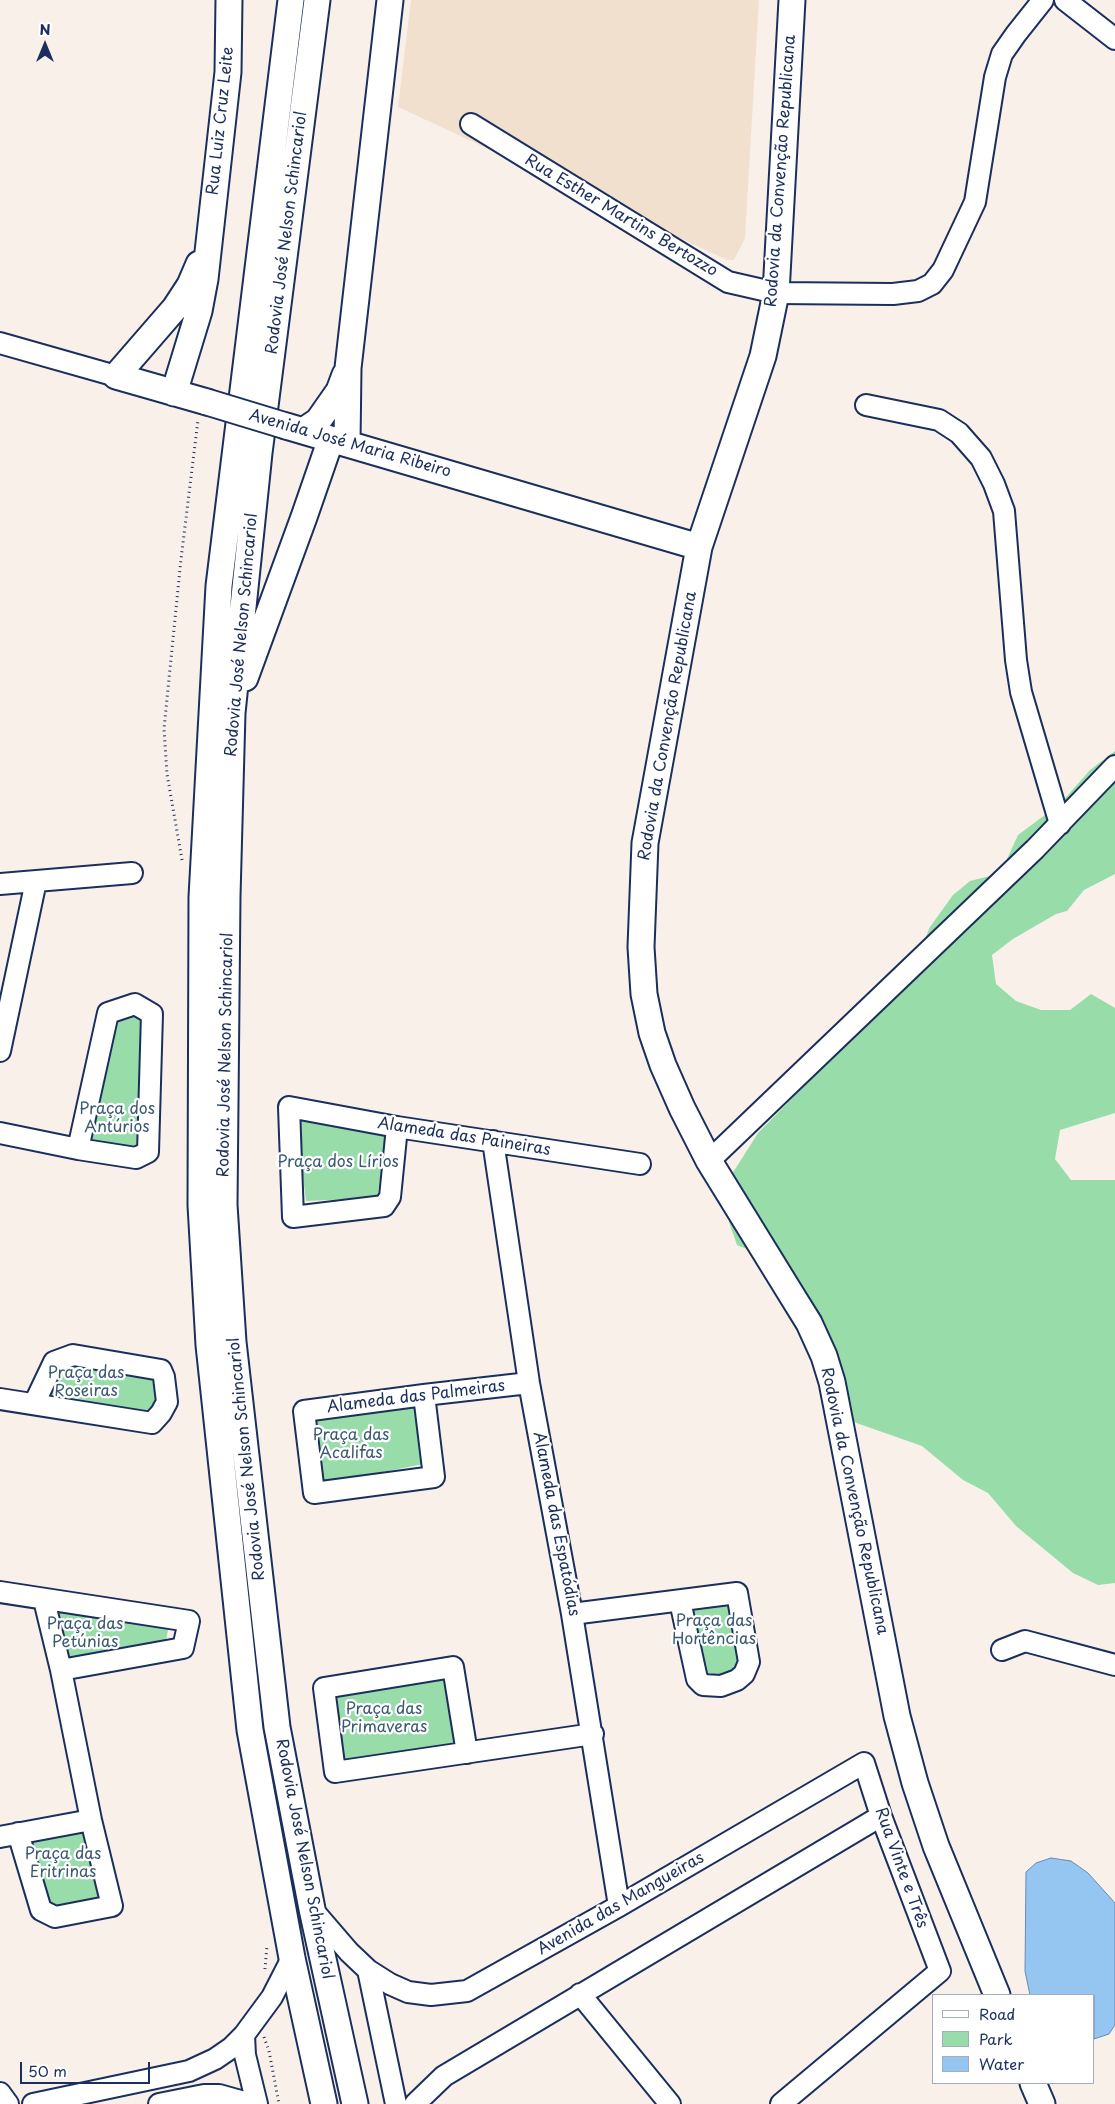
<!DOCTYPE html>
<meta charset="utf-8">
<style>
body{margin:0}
#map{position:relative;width:1115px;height:2104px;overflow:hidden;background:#f9f1e9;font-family:"Playpen Sans",sans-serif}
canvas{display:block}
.legend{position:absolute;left:932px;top:1994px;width:162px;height:90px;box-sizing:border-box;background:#fff;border:1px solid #a4acbf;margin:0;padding:6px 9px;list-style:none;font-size:15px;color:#1b2f5e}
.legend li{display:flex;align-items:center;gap:10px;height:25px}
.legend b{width:25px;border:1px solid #a4acbf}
.north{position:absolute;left:20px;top:20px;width:50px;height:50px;-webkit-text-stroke:4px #fff;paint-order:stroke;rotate:0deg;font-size:14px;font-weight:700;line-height:20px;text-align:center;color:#1b2f5e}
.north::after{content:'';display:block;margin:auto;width:18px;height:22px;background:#1b2f5e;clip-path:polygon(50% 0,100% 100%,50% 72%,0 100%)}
.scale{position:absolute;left:20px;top:2062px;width:130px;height:22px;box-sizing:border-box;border:2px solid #1b2f5e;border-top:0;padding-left:6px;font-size:15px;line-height:18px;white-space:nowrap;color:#1b2f5e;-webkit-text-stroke:4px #fff;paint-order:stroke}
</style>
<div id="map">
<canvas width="1115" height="2104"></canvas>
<ul class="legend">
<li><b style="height:6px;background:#fff"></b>Road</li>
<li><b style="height:14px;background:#97dca9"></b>Park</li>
<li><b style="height:14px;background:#95c6f1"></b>Water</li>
</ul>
<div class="north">N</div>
<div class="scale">50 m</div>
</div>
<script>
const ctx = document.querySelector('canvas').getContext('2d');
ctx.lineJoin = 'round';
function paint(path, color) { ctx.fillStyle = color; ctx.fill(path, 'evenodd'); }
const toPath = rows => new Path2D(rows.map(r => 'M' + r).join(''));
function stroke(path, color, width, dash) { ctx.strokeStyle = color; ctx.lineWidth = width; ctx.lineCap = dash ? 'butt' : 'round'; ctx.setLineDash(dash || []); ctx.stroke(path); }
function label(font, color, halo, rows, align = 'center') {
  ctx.font = font + ' "Playpen Sans",sans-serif'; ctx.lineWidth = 4.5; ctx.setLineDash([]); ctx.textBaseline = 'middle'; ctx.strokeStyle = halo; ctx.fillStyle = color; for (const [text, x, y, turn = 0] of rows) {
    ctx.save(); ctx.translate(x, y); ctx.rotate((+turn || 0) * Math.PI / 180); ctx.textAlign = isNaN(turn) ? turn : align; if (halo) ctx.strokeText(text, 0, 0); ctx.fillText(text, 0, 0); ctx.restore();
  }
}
paint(toPath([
 [411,0,759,0,745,238,734,260,727,260,398,107]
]), '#f2e0cf');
paint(toPath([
 [1115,751,1115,874,1084,890,1067,911,1056,914,1013,939,992,955,996,984,1016,1001,1041,1010,1070,1010,1091,994,1115,1008,1115,1113,1060,1130,1055,1159,1071,1180,1115,1180,1115,1583,1098,1585,1073,1573,1016,1526,988,1493,963,1480,922,1446,848,1420,780,1270,747,1249,737,1245,729,1222,727,1196,732,1174,758,1133,898,991,912,970,930,927,953,895,970,881,998,874,1002,870,1018,835,1061,803,1090,770],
 [132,1011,145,1018,143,1142,125,1149,85,1141,110,1016],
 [296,1120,387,1133,377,1198,306,1201],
 [74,1358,155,1373,161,1399,152,1418,42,1399,56,1366],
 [418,1402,423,1464,323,1484,314,1419],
 [733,1597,741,1670,706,1682,684,1604],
 [59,1610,169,1624,165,1647,69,1657],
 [448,1674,457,1745,340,1763,330,1691],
 [87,1827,102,1901,54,1910,43,1900,23,1841]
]), '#97dca9');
const water = toPath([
 [1051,1858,1071,1861,1088,1873,1115,1903,1115,2025,1109,2034,1094,2039,1094,1995,1030,1995,1025,1971,1026,1872,1036,1863,1051,1858]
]);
paint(water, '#95c6f1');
stroke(water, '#648ab6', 1);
const minor = toPath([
 [1065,0,1115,39],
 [471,124,728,282,776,293,893,294,918,291,932,284,943,270,975,202,995,77,1002,54,1016,34,1043,0],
 [0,343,116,376],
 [866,405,939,420,959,433,981,458,994,484,1004,511,1016,660,1021,692,1060,824],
 [0,884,132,873],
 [0,1051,36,881],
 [397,1127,390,1197,384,1206,293,1217,289,1107,397,1127,640,1164],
 [0,1133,78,1149,136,1158,148,1152,152,1014,135,1004,108,1013,78,1149],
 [493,1141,529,1383,572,1614,619,1906],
 [709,1161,1035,849,1115,766],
 [424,1395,434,1477,314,1493,304,1411,424,1395,529,1383],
 [0,1399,152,1423,161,1413,167,1402,164,1377,161,1370,73,1355,54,1362,34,1404],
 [0,1592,189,1621,183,1648,61,1670],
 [572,1614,737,1593,749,1662,744,1674,737,1680,721,1686,703,1685,697,1679,680,1601],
 [1002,1650,1025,1641,1115,1665],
 [467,1753,453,1667,324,1688,335,1772,593,1734],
 [18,1833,41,1910,55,1917,112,1906,91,1820,61,1670,44,1600],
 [0,1837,91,1820],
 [312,1909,349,1952,368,1970,390,1984,408,1992,431,1995,467,1991,619,1906,864,1763,881,1816,940,1971,781,2104],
 [368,1970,396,2104],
 [580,1994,670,2104],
 [244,2035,245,2055,257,2104],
 [0,2093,8,2104],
 [33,2104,189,2071,215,2059,231,2048,244,2035,272,1997,292,1958],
 [159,2104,204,2095,219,2095,251,2104],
 [415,2104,444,2076,881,1816]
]);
const major = toPath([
 [291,0,219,586,202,897,201,1205,209,1345,250,1730,292,1958,324,2104],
 [317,0,259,453,232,713,227,896,224,1205,233,1342,277,1727,312,1909,355,2104],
 [792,0,776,293,763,356,699,547,645,843,641,947,644,994,652,1033,663,1065,682,1108,709,1161,791,1294,809,1323,824,1356,832,1382,897,1716,915,1783,936,1846,997,1995],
 [199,264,190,285,175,308,116,376,207,402],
 [174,393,199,311,205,279,228,72,229,0],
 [286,426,699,547],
 [303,431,318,421,339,391,345,375],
 [347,443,348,368,390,0],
 [245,678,304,517,331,439],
 [1033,2083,1042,2104]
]);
stroke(minor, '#1b2f5e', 24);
stroke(major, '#1b2f5e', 29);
stroke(toPath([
 [182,860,167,774,164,729,181,559,198,420],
 [265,1969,267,1945],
 [264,2037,269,2051,279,2104]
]), '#1b2f5e', 3, [1, 4]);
stroke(minor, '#fff', 20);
stroke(major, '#fff', 25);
const majorBridge = toPath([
 [207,402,286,426]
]);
stroke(majorBridge, '#1b2f5e', 29, []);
stroke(majorBridge, '#fff', 25);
label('16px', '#1b2f5e', '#fff', [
 ["Rua Luiz Cruz Leite",221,121,-84],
 ["Rodovia da Convenção Republicana",781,171,-86],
 ["Rua Esther Martins Bertozzo",621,216,31],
 ["Rodovia José Nelson Schincariol",287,233,-83],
 ["Avenida José Maria Ribeiro",350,444,16],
 ["Rodovia José Nelson Schincariol",242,635,-85],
 ["Rodovia da Convenção Republicana",668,726,-80],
 ["Rodovia José Nelson Schincariol",226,1055,-89],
 ["Alameda das Paineiras",464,1137,9],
 ["Alameda das Palmeiras",416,1397,-7],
 ["Rodovia José Nelson Schincariol",247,1459,-96],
 ["Rodovia da Convenção Republicana",854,1501,78],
 ["Alameda das Espatódias",556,1524,79],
 ["Rodovia José Nelson Schincariol",304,1859,79],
 ["Rua Vinte e Três",901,1868,70],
 ["Avenida das Mangueiras",621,1904,-30]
]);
label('16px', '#3a5a71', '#fff', [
 ["Praça dos",117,1110],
 ["Antúrios",117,1128],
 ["Praça dos Lírios",338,1163],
 ["Praça das",86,1374],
 ["Roseiras",86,1392],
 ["Praça das",351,1436],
 ["Acalifas",351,1454],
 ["Praça das",714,1622],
 ["Hortências",714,1640],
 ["Praça das",85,1625],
 ["Petúnias",85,1643],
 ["Praça das",384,1710],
 ["Primaveras",384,1728],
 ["Praça das",63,1855],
 ["Eritrinas",63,1873]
]);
</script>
